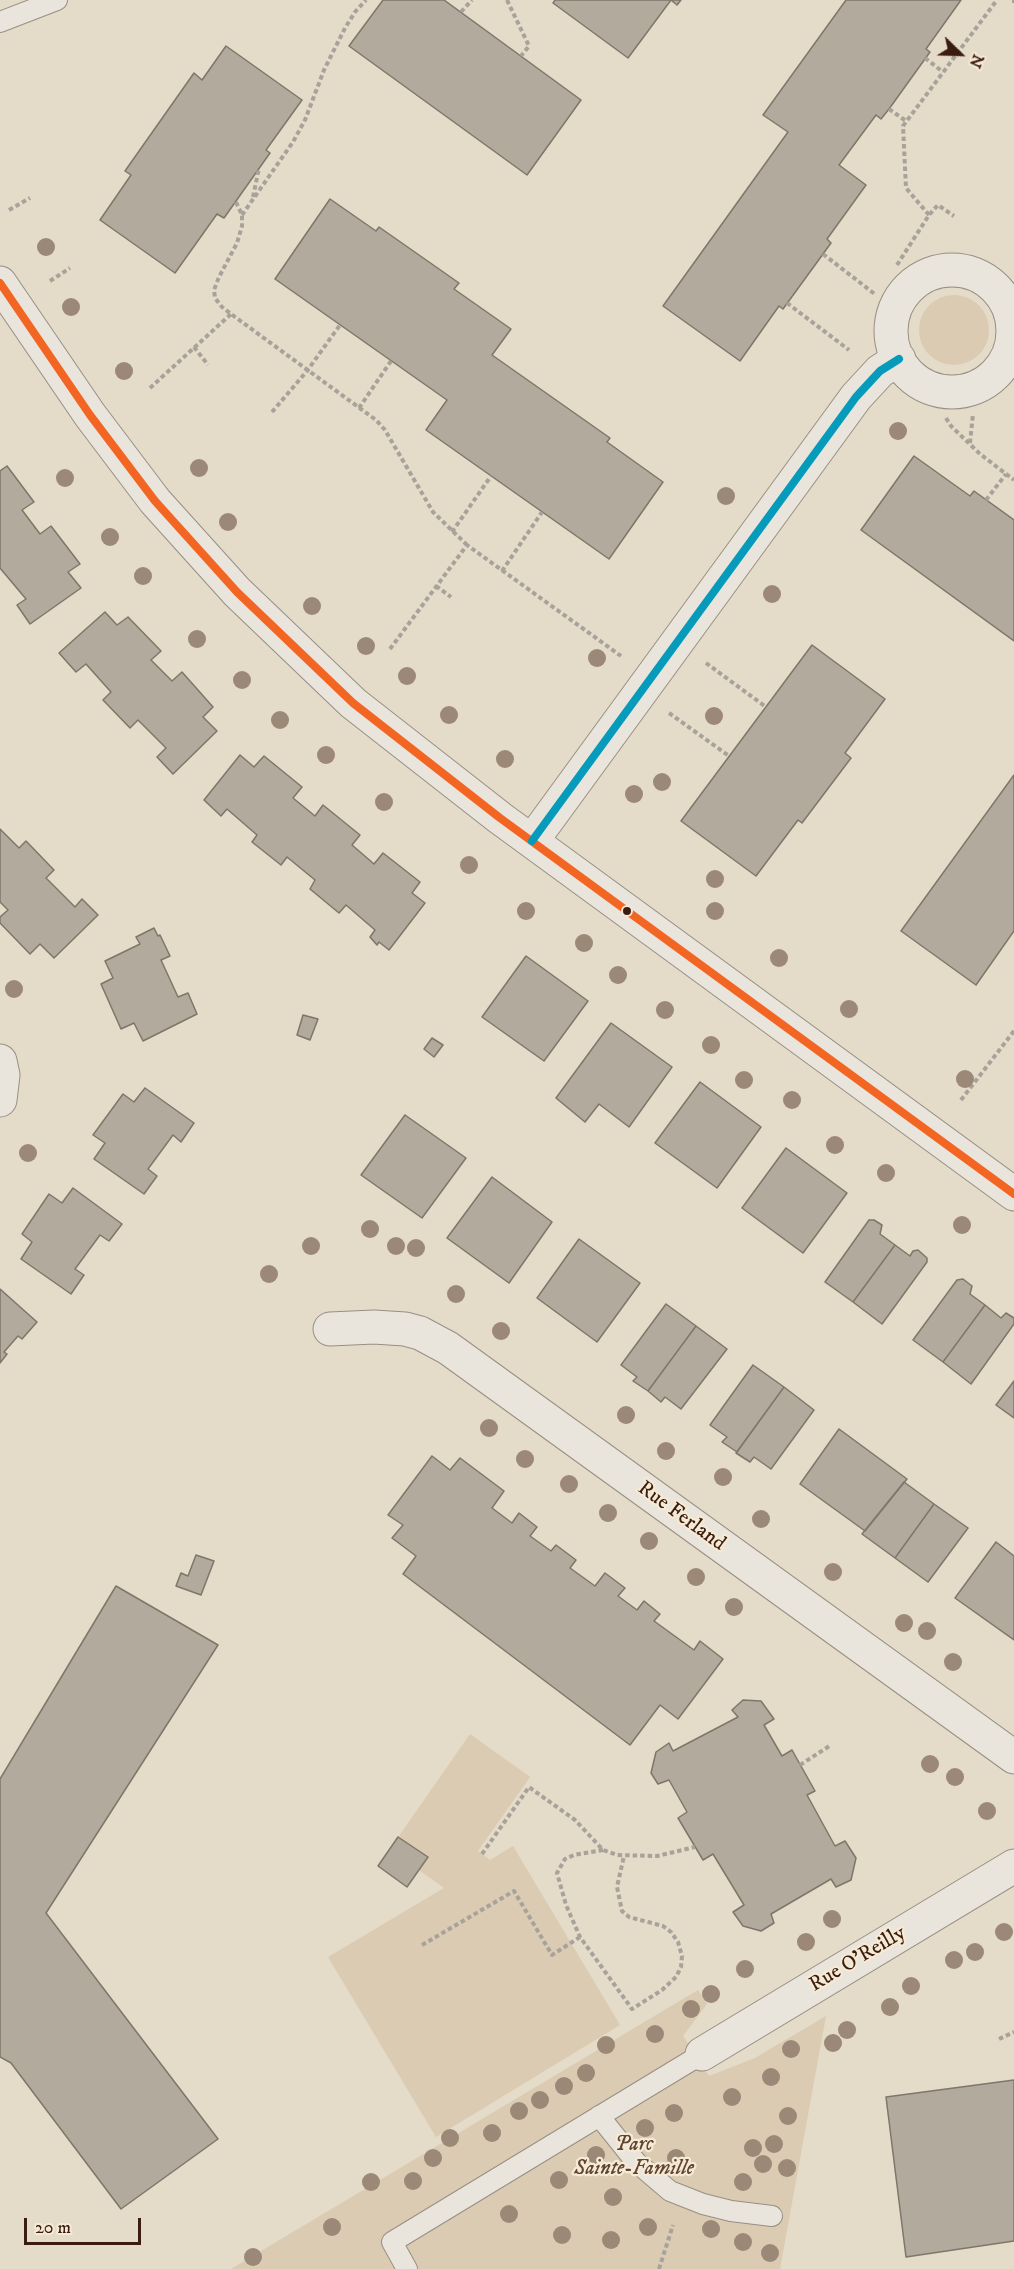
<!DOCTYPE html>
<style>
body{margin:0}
#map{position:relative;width:1014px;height:2269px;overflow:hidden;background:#e4dbc8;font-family:"IM FELL DW Pica",serif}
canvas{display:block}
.north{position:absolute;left:930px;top:24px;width:60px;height:60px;-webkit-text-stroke:4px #f5ead4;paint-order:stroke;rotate:113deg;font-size:16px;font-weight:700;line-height:24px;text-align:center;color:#3c1c10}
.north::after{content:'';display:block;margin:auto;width:21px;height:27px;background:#3c1c10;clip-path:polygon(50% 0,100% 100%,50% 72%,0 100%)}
.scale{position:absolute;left:24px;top:2218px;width:117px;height:27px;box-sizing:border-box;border:3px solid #3c1c10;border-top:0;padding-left:8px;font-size:18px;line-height:21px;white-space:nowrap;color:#3c1c10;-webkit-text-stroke:4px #f5ead4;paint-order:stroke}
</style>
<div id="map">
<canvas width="1014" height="2269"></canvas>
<div class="north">N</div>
<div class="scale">20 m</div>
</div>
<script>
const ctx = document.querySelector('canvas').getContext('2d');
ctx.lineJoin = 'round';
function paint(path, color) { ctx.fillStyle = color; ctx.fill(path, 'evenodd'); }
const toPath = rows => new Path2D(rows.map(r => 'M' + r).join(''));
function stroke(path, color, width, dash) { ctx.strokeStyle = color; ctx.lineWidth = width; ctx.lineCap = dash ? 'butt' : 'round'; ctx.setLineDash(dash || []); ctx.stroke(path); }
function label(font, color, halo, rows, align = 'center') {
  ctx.font = font + ' "IM FELL DW Pica",serif'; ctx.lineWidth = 4.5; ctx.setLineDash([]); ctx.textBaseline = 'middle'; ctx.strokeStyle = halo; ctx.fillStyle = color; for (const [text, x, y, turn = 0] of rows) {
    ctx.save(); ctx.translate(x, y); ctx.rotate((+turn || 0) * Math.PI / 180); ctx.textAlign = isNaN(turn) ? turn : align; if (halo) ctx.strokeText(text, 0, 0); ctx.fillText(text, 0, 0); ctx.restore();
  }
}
paint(toPath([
 '919 330a35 35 0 1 1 70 0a35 35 0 1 1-70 0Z',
 [470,1734,530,1777,478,1851,490,1860,513,1846,620,2025,436,2137,328,1957,444,1888,419,1870,407,1887,378,1866],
 [698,1990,707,2004,683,2036,709,2076,755,2058,826,2016,780,2269,231,2269]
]), '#dacbb2');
const building = toPath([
 [383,0,444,0,581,100,527,175,349,46,383,0],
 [555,0,681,0,677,5,671,0,628,58,553,3,555,0],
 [846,0,961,0,926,49,930,52,889,109,881,119,876,115,839,165,866,185,827,239,831,243,783,309,779,306,740,361,663,306,788,132,763,115,846,0],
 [226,46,302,100,266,150,270,153,224,218,217,214,175,273,100,220,131,175,125,171,194,73,202,80,226,46],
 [330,199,376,231,379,227,459,283,454,289,511,329,492,355,610,438,607,442,663,482,609,559,426,430,447,400,275,279,330,199],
 [914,456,970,496,974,491,1014,520,1014,641,861,530,914,456],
 [7,466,34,502,22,510,40,534,51,526,80,564,68,572,81,588,30,624,17,605,26,599,0,568,0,471,7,466],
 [105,612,117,625,128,617,161,651,151,660,172,681,182,672,213,707,203,717,217,731,173,774,157,757,166,748,138,720,130,728,103,700,111,692,86,664,76,672,59,653,105,612],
 [812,645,885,699,845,753,851,758,802,823,798,820,756,876,681,821,812,645],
 [240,755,254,767,264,756,302,787,293,798,315,816,323,805,360,835,352,845,374,864,383,853,420,882,412,893,425,903,389,950,379,942,377,945,370,937,375,930,346,905,339,913,310,889,315,880,287,857,281,865,252,842,257,835,227,809,221,816,204,800,240,755],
 [1014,775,1014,931,976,985,901,931,1014,775],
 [0,829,19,848,26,841,54,870,46,878,75,907,82,899,98,915,54,958,40,944,30,954,0,923,0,917,8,910,0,902,0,829],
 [154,928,158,936,160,935,170,956,161,960,178,997,188,993,197,1014,143,1041,134,1023,121,1029,101,984,113,978,105,961,140,944,136,937,154,928],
 [526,956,588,1001,544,1061,482,1017,526,956],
 [303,1015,318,1019,310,1040,297,1035,303,1015],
 [611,1023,672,1067,629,1127,599,1104,585,1122,556,1098,611,1023],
 [432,1038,443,1045,434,1057,424,1049,432,1038],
 [700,1082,761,1127,717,1188,655,1143,700,1082],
 [145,1088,194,1123,181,1142,173,1135,148,1169,157,1176,144,1194,94,1159,105,1143,93,1135,123,1094,134,1102,145,1088],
 [405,1115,466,1158,422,1218,361,1175,405,1115],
 [786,1148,847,1193,803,1253,742,1208,786,1148],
 [492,1177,552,1222,509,1283,447,1238,492,1177],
 [73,1188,122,1224,109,1241,100,1235,75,1269,84,1275,71,1294,21,1259,32,1242,22,1234,49,1194,62,1203,73,1188],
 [869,1220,874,1220,882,1225,880,1234,895,1245,853,1302,825,1282,869,1220],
 [579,1239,640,1283,597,1342,537,1298,579,1239],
 [895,1245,910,1256,913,1251,918,1250,927,1258,927,1262,882,1324,853,1302,895,1245],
 [963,1279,972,1286,970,1294,985,1305,943,1362,913,1340,957,1280,963,1279],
 [0,1289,37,1322,22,1339,18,1336,4,1352,7,1354,0,1363,0,1289],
 [666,1304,696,1326,648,1391,633,1381,637,1377,621,1365,666,1304],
 [985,1305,1001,1318,1006,1313,1014,1318,1014,1324,971,1384,943,1362,985,1305],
 [696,1326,727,1349,681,1409,665,1397,661,1402,648,1391,696,1326],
 [753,1365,784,1387,737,1452,722,1442,727,1437,710,1425,753,1365],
 [1014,1381,1014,1418,996,1405,1014,1381],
 [784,1387,814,1410,771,1469,754,1457,750,1462,736,1453,784,1387],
 [839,1429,907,1479,865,1531,800,1484,839,1429],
 [432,1456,450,1470,460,1458,504,1491,492,1508,512,1523,519,1513,537,1527,530,1536,551,1551,556,1545,576,1560,570,1568,595,1586,605,1573,625,1588,618,1596,637,1610,644,1601,660,1614,654,1621,694,1650,700,1641,723,1659,678,1719,660,1705,630,1745,403,1574,416,1556,392,1538,403,1525,388,1515,432,1456],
 [904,1482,934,1504,895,1558,862,1534,904,1482],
 [934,1504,968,1528,928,1582,895,1558,934,1504],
 [996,1542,1014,1556,1014,1640,955,1598,996,1542],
 [196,1555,214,1561,201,1595,176,1586,181,1573,188,1576,196,1555],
 [116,1586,218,1645,46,1913,218,2139,121,2209,11,2063,0,2057,0,1779,116,1586],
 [743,1700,761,1701,774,1719,764,1725,782,1756,792,1750,815,1791,807,1795,835,1846,845,1841,856,1858,851,1880,836,1887,831,1879,771,1914,774,1923,761,1931,743,1926,733,1912,744,1905,713,1854,703,1860,678,1818,687,1812,669,1780,658,1784,651,1773,656,1752,669,1743,673,1751,738,1717,732,1710,743,1700],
 [398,1837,428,1857,407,1887,378,1866,398,1837],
 [1014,2080,1014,2241,906,2257,886,2097,1014,2080]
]);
paint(building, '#b2aa9d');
stroke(building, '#80756a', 1.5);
const lane = toPath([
 [0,22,57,0],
 [599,2116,636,2162,670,2191,703,2204,731,2211,772,2216],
 [407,2269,392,2242,702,2054]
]);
const street = toPath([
 '891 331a61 61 0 1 1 122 0a61 61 0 1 1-122 0Z',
 [0,283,90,415,155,501,237,592,353,703,500,818,1014,1194],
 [532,841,856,397,880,371,899,359],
 [0,1061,3,1075,0,1100],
 [330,1329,374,1327,405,1329,420,1333,448,1348,1014,1757],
 [702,2054,1014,1866]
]);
stroke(lane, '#988f83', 22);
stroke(street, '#988f83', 35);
stroke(toPath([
 [507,0,529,46,521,56],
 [1014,0,1014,3],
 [461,12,472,0],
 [925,58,943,72],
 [889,109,906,121],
 [253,197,259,168],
 [236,202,242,215,242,226,237,243,219,277,214,290,215,298,222,307,231,314,376,420,385,430,433,512,467,545],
 [9,210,30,198],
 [242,215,293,142,305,120,324,70,345,28,355,12,366,0],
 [929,215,906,188,903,126,997,0],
 [823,254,876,295],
 [897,265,929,215,938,205,954,216],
 [50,281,70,268],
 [787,303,849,350],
 [194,347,208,365],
 [150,388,231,314],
 [359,408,391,361],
 [272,412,307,371,340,325],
 [946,418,951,426,980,454,1014,480],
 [970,443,973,414],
 [986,500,1006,474],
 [452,532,491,476],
 [502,571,542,512],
 [436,586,451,597],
 [390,649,467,545,621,656],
 [706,663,766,707],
 [669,713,729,756],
 [961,1100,1014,1031],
 [800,1765,831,1745],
 [603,1850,574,1855,565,1859,557,1873,566,1905,580,1937,632,2009,662,1990,676,1977,681,1967,682,1956,678,1942,671,1932,663,1926,629,1917,622,1911,617,1887,624,1856],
 [482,1854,529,1787,575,1820,603,1850,617,1855,657,1856,695,1847],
 [422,1945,514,1891,552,1955,580,1937],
 [999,2039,1014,2032],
 [659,2269,673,2225]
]), '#a9a29a', 4, [4.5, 3]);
stroke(lane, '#e9e4dc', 20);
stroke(street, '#e9e4dc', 33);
stroke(toPath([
 [0,283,90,415,155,501,237,592,353,703,500,818,1014,1194]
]), '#f26522', 8);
stroke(toPath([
 [532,841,856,397,880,371,899,359]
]), '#069bbb', 8);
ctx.fillStyle = '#9c8877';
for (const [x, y] of [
 [46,247],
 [71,307],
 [124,371],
 [898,431],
 [199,468],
 [65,478],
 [726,496],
 [228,522],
 [110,537],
 [143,576],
 [772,594],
 [312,606],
 [197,639],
 [366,646],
 [597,658],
 [407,676],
 [242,680],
 [449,715],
 [714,716],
 [280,720],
 [326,755],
 [505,759],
 [662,782],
 [634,794],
 [384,802],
 [469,865],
 [715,879],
 [526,911],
 [715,911],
 [584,943],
 [779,958],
 [618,975],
 [14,989],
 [849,1009],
 [665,1010],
 [711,1045],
 [965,1079],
 [744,1080],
 [792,1100],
 [835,1145],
 [28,1153],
 [886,1173],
 [962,1225],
 [370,1229],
 [311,1246],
 [396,1246],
 [416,1248],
 [269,1274],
 [456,1294],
 [501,1331],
 [626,1415],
 [489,1428],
 [666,1451],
 [525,1459],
 [723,1477],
 [569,1484],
 [608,1513],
 [761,1519],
 [649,1541],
 [833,1572],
 [696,1577],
 [734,1607],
 [904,1623],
 [927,1631],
 [953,1662],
 [930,1764],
 [955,1777],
 [987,1811],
 [832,1919],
 [1004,1932],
 [806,1942],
 [975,1952],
 [954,1960],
 [745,1969],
 [911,1986],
 [711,1994],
 [890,2007],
 [691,2009],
 [847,2030],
 [655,2034],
 [833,2043],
 [606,2045],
 [791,2049],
 [586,2073],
 [771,2077],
 [564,2086],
 [732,2097],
 [540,2100],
 [519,2111],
 [674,2113],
 [788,2116],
 [645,2128],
 [492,2133],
 [450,2138],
 [774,2144],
 [753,2148],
 [596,2155],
 [433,2158],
 [676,2158],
 [763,2164],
 [787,2168],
 [559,2180],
 [413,2181],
 [371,2182],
 [743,2182],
 [613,2197],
 [509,2214],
 [332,2227],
 [648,2227],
 [711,2229],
 [562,2235],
 [611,2240],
 [743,2242],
 [770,2253],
 [253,2257]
]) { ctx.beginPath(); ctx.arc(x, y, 9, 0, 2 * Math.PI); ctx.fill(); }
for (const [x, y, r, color] of [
 [627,911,5,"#3c1c10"]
]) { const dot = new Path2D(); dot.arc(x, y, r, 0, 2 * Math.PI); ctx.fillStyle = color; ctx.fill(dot); stroke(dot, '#f5ead4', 2); }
label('21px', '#3c1c10', '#f5ead4', [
 ["Rue Ferland",681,1517,36],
 ["Rue O'Reilly",858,1960,-31]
]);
label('italic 21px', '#614434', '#f5ead4', [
 ["Parc",634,2146],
 ["Sainte-Famille",634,2170]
]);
</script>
